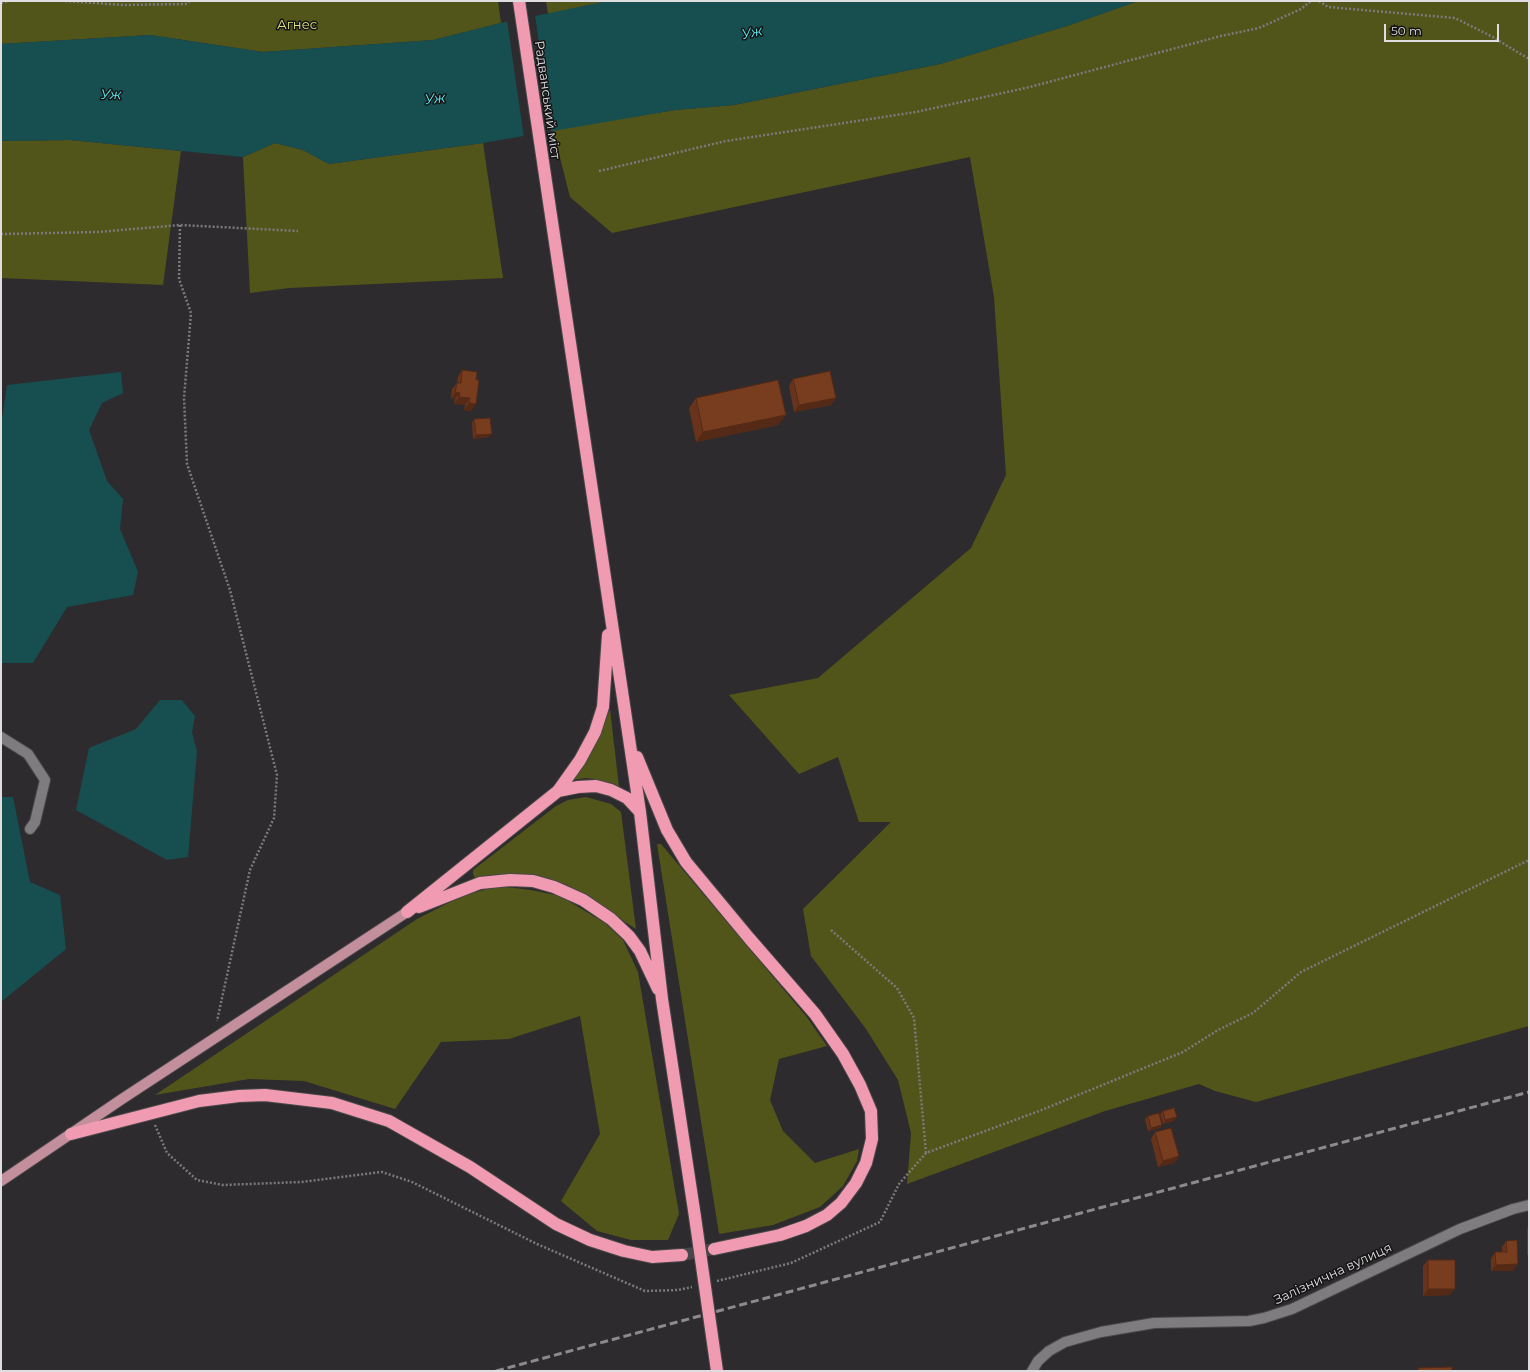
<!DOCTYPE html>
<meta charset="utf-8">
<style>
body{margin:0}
#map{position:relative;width:1530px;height:1372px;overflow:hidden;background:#2d2b2e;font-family:Montserrat,sans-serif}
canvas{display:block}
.frame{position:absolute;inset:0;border:2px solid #dfdddf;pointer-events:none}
.scale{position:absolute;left:1384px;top:24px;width:115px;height:18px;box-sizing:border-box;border:2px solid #dfdddf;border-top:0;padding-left:5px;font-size:12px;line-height:14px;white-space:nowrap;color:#dfdddf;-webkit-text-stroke:3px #151415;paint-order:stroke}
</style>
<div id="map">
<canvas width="1530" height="1372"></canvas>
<div class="frame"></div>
<div class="scale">50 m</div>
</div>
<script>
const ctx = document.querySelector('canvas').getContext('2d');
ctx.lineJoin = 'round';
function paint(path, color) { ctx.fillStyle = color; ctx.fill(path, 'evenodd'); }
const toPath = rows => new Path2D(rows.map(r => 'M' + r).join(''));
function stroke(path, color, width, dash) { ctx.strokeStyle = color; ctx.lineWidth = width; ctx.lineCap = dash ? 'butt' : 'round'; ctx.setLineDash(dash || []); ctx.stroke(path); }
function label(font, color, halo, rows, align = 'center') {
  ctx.font = font + ' Montserrat,sans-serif'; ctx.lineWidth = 3; ctx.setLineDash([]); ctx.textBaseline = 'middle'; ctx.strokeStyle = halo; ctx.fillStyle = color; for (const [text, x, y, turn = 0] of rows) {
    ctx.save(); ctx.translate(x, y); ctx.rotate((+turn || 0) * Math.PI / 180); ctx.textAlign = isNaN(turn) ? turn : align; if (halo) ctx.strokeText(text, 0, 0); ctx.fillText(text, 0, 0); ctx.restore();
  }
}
paint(toPath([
 [1,1,498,1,501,23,433,40,263,52,150,35,1,44],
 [546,1,608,1,548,14],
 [1138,1,1529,1,1529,1026,1256,1102,1215,1091,1199,1084,1105,1111,907,1184,911,1133,898,1080,866,1029,811,956,803,909,891,822,859,822,838,757,799,774,729,695,818,678,971,548,1006,475,994,297,970,157,612,233,570,197,553,130,675,110,734,105,940,64,1070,25],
 [70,140,181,151,163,285,1,278,1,141],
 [275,143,303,150,329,164,483,143,503,278,289,288,250,293,243,157],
 [610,709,619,787,595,779,586,778,573,780,600,732],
 [586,797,611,804,621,812,636,929,567,885,528,874,478,879,475,878,473,874,473,870,556,806,568,800],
 [657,844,661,844,806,1016,827,1046,779,1059,770,1100,783,1131,815,1163,859,1149,857,1161,843,1186,820,1207,773,1225,719,1234],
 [498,886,531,890,560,896,605,923,623,940,638,972,679,1214,668,1240,631,1240,597,1231,561,1201,600,1134,580,1016,509,1039,441,1042,395,1109,304,1081,249,1079,155,1095,417,919,462,896]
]), '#515519');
paint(toPath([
 [608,1,1138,1,1070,25,940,64,734,105,675,110,483,143,329,164,303,150,275,143,243,157,70,140,1,141,1,44,150,35,263,52,433,40,501,23],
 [121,372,123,393,102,403,89,430,107,481,123,499,120,529,138,572,133,595,67,607,33,663,1,663,1,426,7,385],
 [160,700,182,700,195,716,192,733,197,751,188,857,167,860,76,810,89,748,136,729],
 [1,797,13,797,30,882,60,895,66,949,1,1002]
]), '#174f51');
paint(toPath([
 [535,14,551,133,524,138,507,20]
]), '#2d2b2e');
stroke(toPath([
 [682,1255,714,1249]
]), '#484649', 12, [12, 6]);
const minor = toPath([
 [1,737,28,754,45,780,35,822,30,829],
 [1032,1371,1038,1361,1049,1351,1065,1342,1101,1332,1154,1323,1249,1321,1264,1318,1292,1309,1460,1229,1513,1209,1529,1205]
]);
const major = toPath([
 [1,1181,122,1099,407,912]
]);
const highway = toPath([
 [519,1,640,812,662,999,695,1217],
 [637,757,667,830,686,862,749,938,815,1014,843,1054,860,1085,871,1111,872,1139,866,1163,856,1183,841,1203,827,1215,806,1226,780,1235,714,1249],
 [558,791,578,787,596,786,611,790,627,798,640,812],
 [419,907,480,883,510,880,533,881,554,887,583,900,611,919,629,936,640,951,658,989],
 [407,912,558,791,580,760,595,732,603,707,608,635],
 [71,1134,199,1101,239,1096,265,1095,332,1103,389,1121,470,1167,556,1224,590,1240,624,1251,652,1257,682,1255]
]);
stroke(minor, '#4a484a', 12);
stroke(major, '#4a484a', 12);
stroke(highway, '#4a484a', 14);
stroke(toPath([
 [65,1,123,5,187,4,189,1],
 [1319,1,1328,7,1455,18,1491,36,1529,59],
 [1,3,8,1],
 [599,171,726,141,916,112,1030,87,1221,36,1259,28,1301,9,1311,1],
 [180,225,179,279,191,313,184,398,187,464,230,590,277,775,274,818,250,870,217,1021],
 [1,234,98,232,180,225,298,231],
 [831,930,897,988,914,1018,926,1153],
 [155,1125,167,1153,197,1180,223,1185,301,1182,382,1172,412,1182,537,1244,645,1291,678,1290,692,1287],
 [717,1281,791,1263,880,1222,899,1184,926,1153,1039,1111,1183,1052,1218,1030,1253,1013,1301,972,1529,860]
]), '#7c7a7c', 2.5, [2, 2]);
stroke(minor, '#7f7c80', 10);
stroke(major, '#c38f9d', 10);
stroke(highway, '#f09bb1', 12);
stroke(toPath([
 [496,1371,1529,1092]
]), '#8c8a8d', 3, [8, 4]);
const highwayBridge = toPath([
 [695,1217,717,1371]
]);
stroke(highwayBridge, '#4a484a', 14, []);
stroke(highwayBridge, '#f09bb1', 12);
paint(toPath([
 [462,370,477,372,471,411,464,410,465,405,454,404,455,399,451,399,452,389,457,383,458,377],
 [793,379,836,398,831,405,794,412,789,386],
 [696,398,786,415,778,425,696,442,689,408],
 [474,419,489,437,473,439,472,423],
 [1163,1111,1174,1121,1163,1124,1160,1114],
 [1148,1116,1162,1125,1160,1128,1148,1131,1145,1119],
 [1155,1132,1179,1156,1174,1163,1158,1167,1151,1139],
 [1529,1226,1529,1254,1527,1255,1527,1229],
 [1506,1241,1513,1271,1491,1271,1491,1259,1495,1252,1502,1252,1502,1247],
 [1428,1260,1450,1295,1423,1296,1423,1266]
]), '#67341b');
paint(toPath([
 [455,392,460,393,455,399,451,399],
 [459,397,470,398,465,405,454,404],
 [836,398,831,405,794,412,799,405],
 [469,403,476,404,471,411,464,410],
 [786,415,778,425,696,442,703,432],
 [492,434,489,437,473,439,476,435],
 [1177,1117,1174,1121,1163,1124,1165,1120],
 [1162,1125,1160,1128,1148,1131,1151,1128],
 [1179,1156,1174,1163,1158,1167,1163,1161],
 [1518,1264,1513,1271,1491,1271,1496,1265],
 [1428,1289,1455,1289,1450,1295,1423,1296]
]), '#542a16');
const building = toPath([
 [462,370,477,372,476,380,479,380,476,404,469,403,470,398,459,397,460,393,455,392,457,383,461,383,462,370],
 [830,371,836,398,799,405,793,379,830,371],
 [778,380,786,415,703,432,696,398,778,380],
 [490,418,492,434,476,435,474,419,490,418],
 [1174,1108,1177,1117,1165,1120,1163,1111,1174,1108],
 [1159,1113,1162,1125,1151,1128,1148,1116,1159,1113],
 [1171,1128,1179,1156,1163,1161,1155,1132,1171,1128],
 [1517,1240,1518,1264,1496,1265,1495,1252,1507,1252,1506,1241,1517,1240],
 [1428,1260,1455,1260,1455,1289,1428,1289,1428,1260],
 [1452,1367,1452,1371,1418,1371,1418,1368,1452,1367]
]);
paint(building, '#783c1f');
stroke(building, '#542a16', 1);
label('13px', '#dae380', '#151415', [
 ["Агнес",297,25]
]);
label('13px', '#dfdddf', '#151415', [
 ["Радванський міст",547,100,82],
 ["Залізнична вулиця",1333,1274,-25]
]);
label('italic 14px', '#59edf2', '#151415', [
 ["Уж",752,33,-12],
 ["Уж",111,95,1],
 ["Уж",435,99,-6]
]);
</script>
